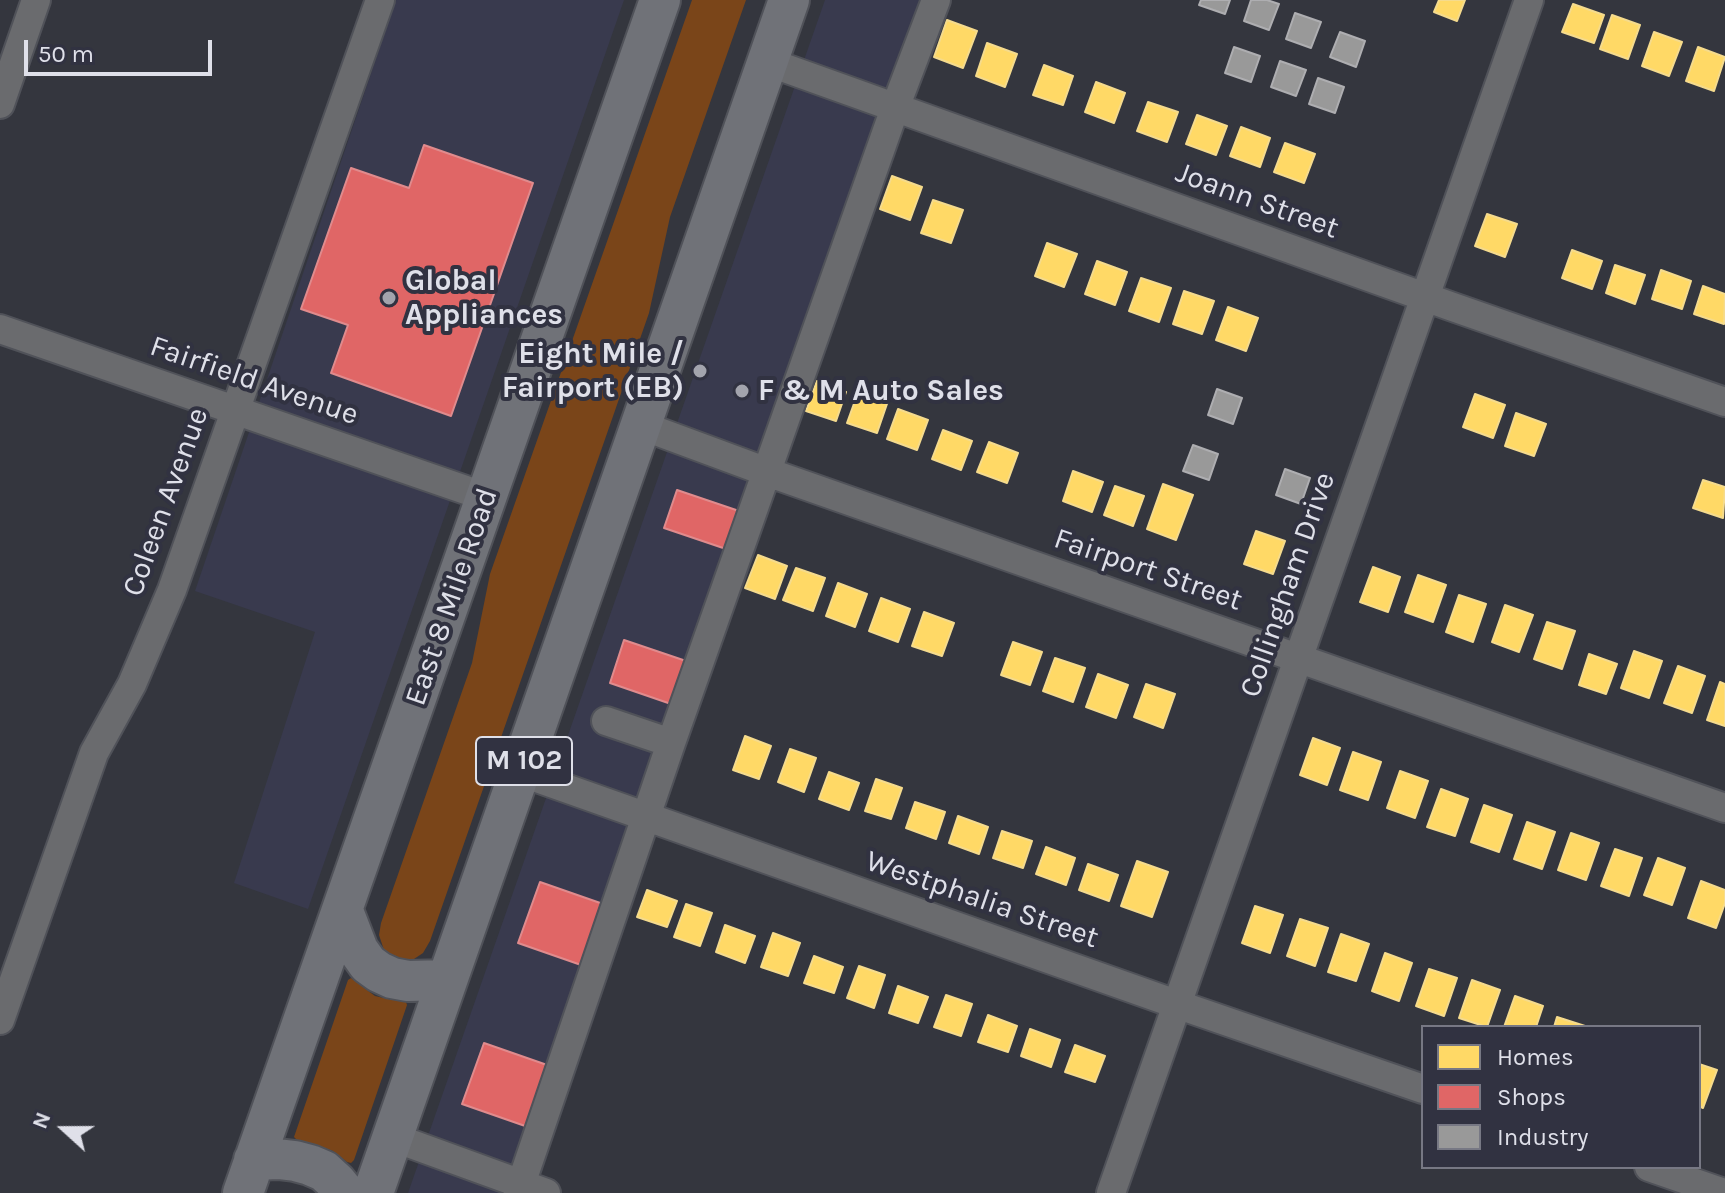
<!DOCTYPE html>
<style>
body{margin:0}
#map{position:relative;width:1725px;height:1193px;overflow:hidden;background:#34363e;font-family:Karla,sans-serif}
canvas{display:block}
.legend{position:absolute;left:1421px;top:1025px;width:280px;height:144px;box-sizing:border-box;background:#313241;border:2px solid #777884;margin:0;padding:10px 14px;list-style:none;font-size:24px;color:#dfe0e9}
.legend li{display:flex;align-items:center;gap:16px;height:40px}
.legend b{width:40px;border:2px solid #777884}
.north{position:absolute;left:24px;top:1089px;width:80px;height:80px;-webkit-text-stroke:6px #313241;paint-order:stroke;rotate:291deg;font-size:22px;font-weight:700;line-height:32px;text-align:center;color:#dfe0e9}
.north::after{content:'';display:block;margin:auto;width:28px;height:36px;background:#dfe0e9;clip-path:polygon(50% 0,100% 100%,50% 72%,0 100%)}
.scale{position:absolute;left:24px;top:40px;width:188px;height:36px;box-sizing:border-box;border:4px solid #dfe0e9;border-top:0;padding-left:10px;font-size:24px;line-height:28px;white-space:nowrap;color:#dfe0e9;-webkit-text-stroke:6px #313241;paint-order:stroke}
</style>
<div id="map">
<canvas width="1725" height="1193"></canvas>
<ul class="legend">
<li><b style="height:22px;background:#ffd966"></b>Homes</li>
<li><b style="height:22px;background:#e06666"></b>Shops</li>
<li><b style="height:22px;background:#999"></b>Industry</li>
</ul>
<div class="north">N</div>
<div class="scale">50 m</div>
</div>
<script>
const ctx = document.querySelector('canvas').getContext('2d');
ctx.lineJoin = 'round';
function paint(path, color) { ctx.fillStyle = color; ctx.fill(path, 'evenodd'); }
const toPath = rows => new Path2D(rows.map(r => 'M' + r).join(''));
function stroke(path, color, width, dash) { ctx.strokeStyle = color; ctx.lineWidth = width; ctx.lineCap = dash ? 'butt' : 'round'; ctx.setLineDash(dash || []); ctx.stroke(path); }
function label(font, color, halo, rows, align = 'center') {
  ctx.font = font + ' Karla,sans-serif'; ctx.lineWidth = 8; ctx.setLineDash([]); ctx.textBaseline = 'middle'; ctx.strokeStyle = halo; ctx.fillStyle = color; for (const [text, x, y, turn = 0] of rows) {
    ctx.save(); ctx.translate(x, y); ctx.rotate((+turn || 0) * Math.PI / 180); ctx.textAlign = isNaN(turn) ? turn : align; if (halo) ctx.strokeText(text, 0, 0); ctx.fillText(text, 0, 0); ctx.restore();
  }
}
paint(toPath([
 [396,0,624,0,308,909,234,883,315,632,195,591],
 [825,0,939,0,527,1193,408,1193]
]), '#393a4e');
paint(toPath([
 [692,0,746,0,670,217,649,313,430,941,423,953,414,959,403,961,385,953,379,935,381,923,472,663,490,574],
 [351,978,375,996,393,1000,402,1000,406,1002,407,1005,354,1160,351,1163,347,1162,333,1151,310,1143,299,1142,294,1137,348,980]
]), '#7a4519');
const homes = toPath([
 [1439,0,1465,0,1457,21,1434,12,1439,0],
 [1573,4,1604,15,1594,43,1562,32,1573,4],
 [1612,15,1640,25,1628,59,1600,49,1612,15],
 [947,20,977,31,963,68,934,57,947,20],
 [1654,32,1682,42,1669,76,1642,66,1654,32],
 [987,43,1017,54,1005,87,976,76,987,43],
 [1698,47,1725,57,1714,91,1686,81,1698,47],
 [1044,65,1073,76,1063,105,1033,95,1044,65],
 [1096,82,1125,93,1114,123,1085,112,1096,82],
 [1148,102,1178,112,1167,142,1137,131,1148,102],
 [1197,115,1227,126,1216,155,1186,144,1197,115],
 [1241,127,1270,138,1260,167,1230,156,1241,127],
 [1285,143,1315,154,1304,183,1274,172,1285,143],
 [892,176,922,187,910,220,880,209,892,176],
 [933,200,963,210,951,243,921,233,933,200],
 [1487,214,1517,224,1505,257,1475,246,1487,214],
 [1047,243,1077,254,1064,287,1035,276,1047,243],
 [1572,250,1602,261,1592,289,1562,278,1572,250],
 [1097,261,1127,272,1115,305,1085,294,1097,261],
 [1615,265,1645,275,1635,304,1606,293,1615,265],
 [1661,270,1691,281,1682,309,1652,299,1661,270],
 [1141,278,1171,288,1159,322,1129,311,1141,278],
 [1703,286,1725,294,1724,324,1694,314,1703,286],
 [1184,291,1214,301,1202,334,1173,324,1184,291],
 [1228,307,1258,318,1246,351,1216,340,1228,307],
 [817,381,846,392,836,421,806,411,817,381],
 [860,387,889,398,877,433,847,423,860,387],
 [1475,394,1505,405,1493,438,1463,427,1475,394],
 [898,409,928,420,917,450,887,439,898,409],
 [1516,413,1546,424,1534,456,1505,446,1516,413],
 [943,430,972,441,961,470,932,459,943,430],
 [989,442,1018,453,1007,483,977,472,989,442],
 [1073,471,1103,482,1092,512,1063,501,1073,471],
 [1703,480,1725,487,1723,518,1693,508,1703,480],
 [1163,484,1193,495,1176,540,1147,529,1163,484],
 [1115,486,1144,496,1133,526,1104,515,1115,486],
 [1256,531,1285,541,1273,574,1244,564,1256,531],
 [758,555,787,566,775,599,745,588,758,555],
 [1373,567,1400,577,1388,612,1360,602,1373,567],
 [796,568,825,578,813,611,783,600,796,568],
 [1418,575,1446,585,1433,622,1405,612,1418,575],
 [838,583,867,594,855,627,826,616,838,583],
 [1459,595,1486,604,1473,642,1446,632,1459,595],
 [881,598,910,609,898,642,869,631,881,598],
 [1505,605,1533,615,1519,652,1492,642,1505,605],
 [924,612,954,623,942,656,912,646,924,612],
 [1547,622,1575,631,1562,669,1534,659,1547,622],
 [1013,642,1042,652,1030,685,1001,675,1013,642],
 [1634,651,1662,661,1649,698,1621,688,1634,651],
 [1589,654,1617,664,1606,694,1579,685,1589,654],
 [1055,658,1085,668,1073,702,1043,691,1055,658],
 [1678,666,1705,676,1692,713,1664,703,1678,666],
 [1098,674,1128,685,1116,718,1086,707,1098,674],
 [1720,682,1725,684,1725,726,1707,720,1720,682],
 [1146,684,1175,694,1163,728,1134,717,1146,684],
 [745,736,771,746,759,779,733,770,745,736],
 [1313,738,1340,748,1327,785,1300,775,1313,738],
 [790,749,816,758,804,792,778,782,790,749],
 [1353,752,1381,762,1368,800,1340,790,1353,752],
 [1400,771,1428,781,1415,818,1387,808,1400,771],
 [829,772,859,783,849,810,819,799,829,772],
 [876,779,902,788,891,819,865,811,876,779],
 [1441,789,1468,799,1455,836,1427,827,1441,789],
 [915,802,945,812,936,839,906,828,915,802],
 [1484,805,1512,815,1499,852,1471,842,1484,805],
 [958,816,988,827,979,854,949,843,958,816],
 [1527,822,1555,832,1542,869,1514,859,1527,822],
 [1002,831,1032,841,1023,868,993,858,1002,831],
 [1571,833,1599,843,1586,880,1558,870,1571,833],
 [1046,847,1075,858,1066,885,1036,874,1046,847],
 [1615,849,1642,858,1629,896,1601,886,1615,849],
 [1658,858,1685,868,1672,905,1644,895,1658,858],
 [1137,861,1168,872,1152,917,1121,906,1137,861],
 [1088,864,1118,875,1109,901,1079,890,1088,864],
 [1701,881,1725,890,1725,903,1716,928,1688,918,1701,881],
 [647,890,677,901,667,927,637,917,647,890],
 [686,904,712,913,700,946,674,937,686,904],
 [1255,906,1283,915,1270,953,1242,943,1255,906],
 [1300,919,1328,928,1315,966,1287,956,1300,919],
 [725,925,755,936,745,963,716,952,725,925],
 [773,933,800,943,788,976,761,967,773,933],
 [1341,934,1369,944,1356,981,1328,972,1341,934],
 [1385,953,1412,963,1399,1001,1372,991,1385,953],
 [814,956,843,967,834,993,804,983,814,956],
 [859,966,885,975,874,1008,847,998,859,966],
 [1429,969,1457,978,1444,1016,1416,1006,1429,969],
 [1472,980,1500,990,1487,1027,1459,1018,1472,980],
 [898,986,928,997,918,1023,889,1013,898,986],
 [946,995,972,1004,961,1036,934,1027,946,995],
 [1515,996,1543,1006,1536,1027,1504,1027,1515,996],
 [988,1015,1017,1026,1008,1052,978,1042,988,1015],
 [1557,1017,1585,1026,1585,1027,1554,1027,1557,1017],
 [1030,1029,1060,1040,1051,1067,1021,1056,1030,1029],
 [1075,1045,1105,1056,1095,1082,1065,1072,1075,1045],
 [1699,1064,1717,1070,1703,1108,1699,1106,1699,1064]
]);
paint(homes, '#ffd966');
stroke(homes, '#f5db8d', 2);
const shops = toPath([
 [424,145,533,183,451,416,331,373,348,325,301,309,351,168,409,188,424,145],
 [677,490,742,512,729,550,664,528,677,490],
 [624,640,689,662,674,705,610,683,624,640],
 [540,882,606,905,584,966,518,943,540,882],
 [484,1043,550,1066,528,1127,462,1104,484,1043]
]);
paint(shops, '#e06666');
stroke(shops, '#e08b8d', 2);
const industry = toPath([
 [1201,0,1230,0,1225,14,1199,5,1201,0],
 [1251,0,1267,0,1279,4,1269,30,1244,21,1251,0],
 [1295,13,1321,22,1311,48,1286,39,1295,13],
 [1340,32,1365,41,1356,67,1330,57,1340,32],
 [1234,47,1260,56,1251,82,1225,73,1234,47],
 [1280,61,1306,70,1296,96,1271,87,1280,61],
 [1318,78,1344,87,1335,113,1309,104,1318,78],
 [1217,389,1242,398,1233,424,1208,415,1217,389],
 [1193,445,1218,454,1209,480,1183,471,1193,445],
 [1285,469,1310,478,1301,504,1276,495,1285,469]
]);
paint(industry, '#999');
stroke(industry, '#aeaeb1', 2);
const minor = toPath([
 [768,62,1450,306,1725,402],
 [0,104,36,0],
 [0,329,486,497],
 [640,425,767,472,1725,808],
 [606,721,671,743],
 [520,772,1176,1004,1423,1089],
 [0,1020,94,753,132,684,172,590,380,0],
 [392,1137,546,1193],
 [1649,1167,1724,1193],
 [518,1193,671,743,895,108,936,0],
 [1111,1193,1529,0]
]);
const highway = toPath([
 [343,911,358,950,368,964,379,972,392,978,408,981,447,980],
 [254,1160,278,1159,295,1161,310,1165,324,1171,336,1182,345,1193],
 [243,1193,660,0],
 [373,1193,789,0]
]);
stroke(minor, '#505259', 32);
stroke(highway, '#505259', 44);
stroke(minor, '#6a6b6e', 28);
stroke(highway, '#707278', 40);
for (const [x, y, r, color] of [
 [389,298,8,"#a3a4ad"],
 [700,371,8,"#a3a4ad"],
 [742,391,8,"#a3a4ad"]
]) { const dot = new Path2D(); dot.arc(x, y, r, 0, 2 * Math.PI); ctx.fillStyle = color; ctx.fill(dot); stroke(dot, '#313241', 3); }
for (const [x, y, w] of [
 [524,761,96]
]) { const box = new Path2D(); box.roundRect(x - w / 2, y - 24, w, 48, 6); ctx.fillStyle = '#313241'; ctx.fill(box); stroke(box, '#dfe0e9', 2); }
label('bold 28px', '#dfe0e9', null, [
 ["M 102",524,761]
]);
label('30px', '#dfe0e9', '#313241', [
 ["Joann Street",1257,201,20],
 ["Fairfield Avenue",254,381,19],
 ["Coleen Avenue",166,502,-70],
 ["Fairport Street",1148,570,19],
 ["Collingham Drive",1288,585,-71],
 ["East 8 Mile Road",452,597,-71],
 ["Westphalia Street",982,900,19]
]);
label('bold 30px', '#dfe0e9', '#313241', [
 ["Global",405,281],
 ["Appliances",405,315],
 ["Eight Mile /",684,354,"right"],
 ["Fairport (EB)",684,388,"right"],
 ["F & M Auto Sales",758,391]
], 'left');
</script>
